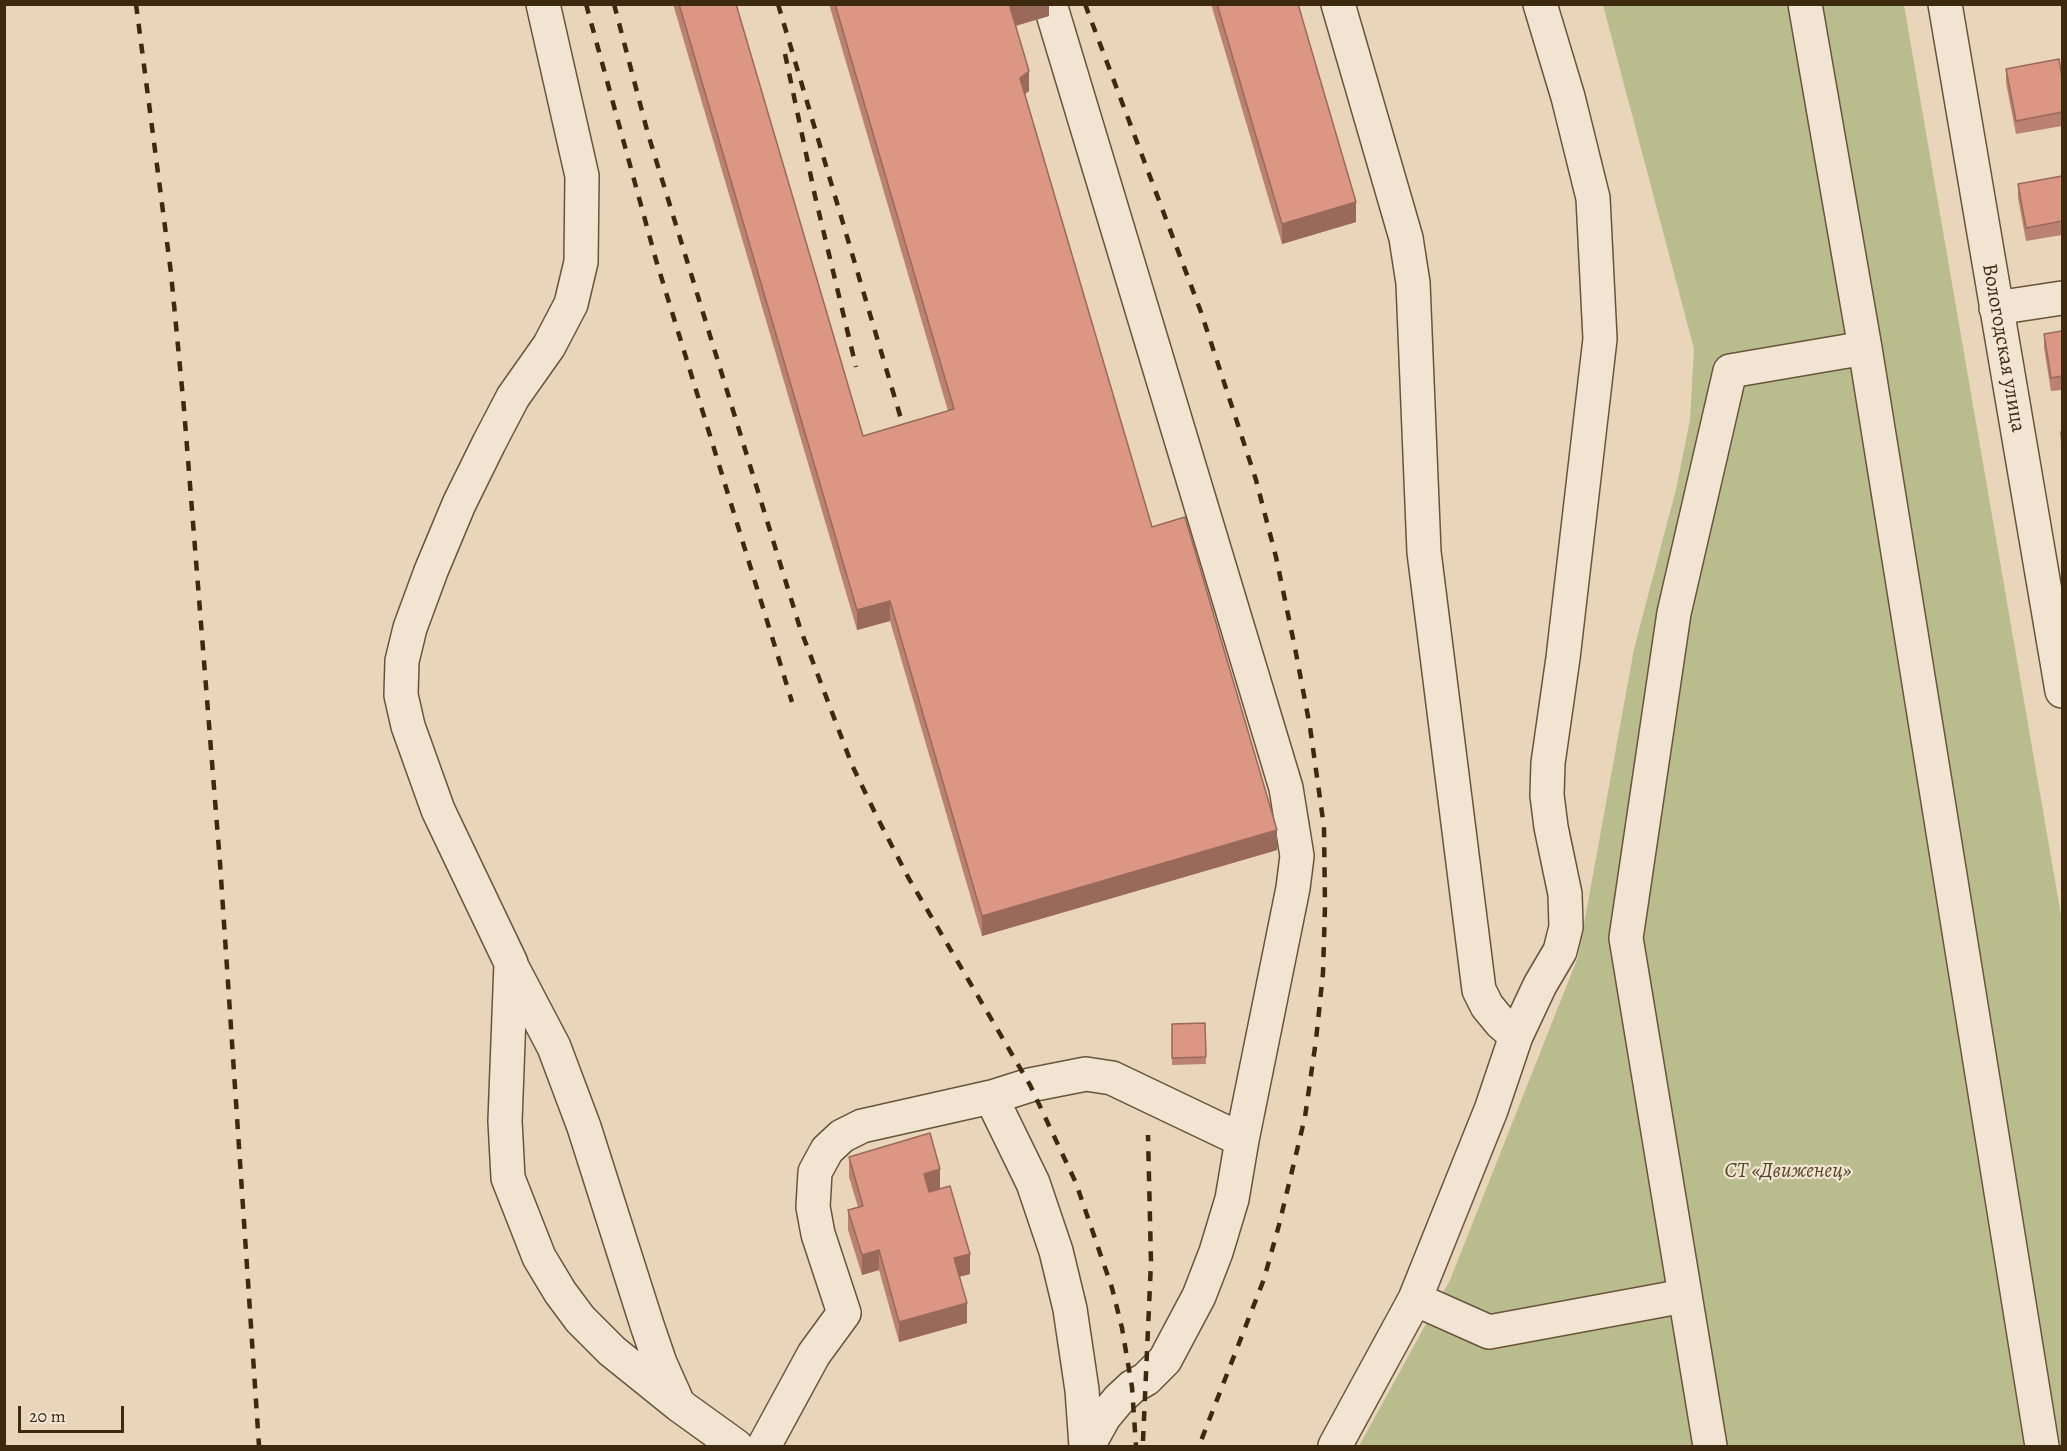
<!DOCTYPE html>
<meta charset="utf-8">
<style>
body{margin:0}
#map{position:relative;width:2067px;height:1451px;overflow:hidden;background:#e9d6ba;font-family:Alegreya,serif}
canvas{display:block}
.frame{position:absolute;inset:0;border:6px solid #3d290e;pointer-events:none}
.scale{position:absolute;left:18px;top:1406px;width:106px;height:27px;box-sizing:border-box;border:3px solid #3d290e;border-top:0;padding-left:8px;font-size:18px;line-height:21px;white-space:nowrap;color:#3d290e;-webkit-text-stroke:4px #f1e4d2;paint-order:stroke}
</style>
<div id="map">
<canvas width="2067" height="1451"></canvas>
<div class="frame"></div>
<div class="scale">20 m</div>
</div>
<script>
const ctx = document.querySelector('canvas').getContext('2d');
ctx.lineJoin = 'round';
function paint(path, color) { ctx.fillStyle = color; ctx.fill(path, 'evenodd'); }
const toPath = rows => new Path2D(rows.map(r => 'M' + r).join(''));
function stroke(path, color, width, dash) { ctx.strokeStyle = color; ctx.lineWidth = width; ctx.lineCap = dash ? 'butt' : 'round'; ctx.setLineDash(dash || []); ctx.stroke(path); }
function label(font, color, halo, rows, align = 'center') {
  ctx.font = font + ' Alegreya,serif'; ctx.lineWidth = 4.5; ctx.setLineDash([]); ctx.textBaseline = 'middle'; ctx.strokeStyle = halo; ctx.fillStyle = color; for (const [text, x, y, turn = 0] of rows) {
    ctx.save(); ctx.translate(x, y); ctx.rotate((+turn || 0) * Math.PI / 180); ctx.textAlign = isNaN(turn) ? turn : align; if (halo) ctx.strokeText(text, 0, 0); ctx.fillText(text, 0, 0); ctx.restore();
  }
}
paint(toPath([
 [1603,5,1904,5,2062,921,2062,1446,1359,1446,1450,1280,1578,957,1634,649,1676,489,1690,420,1694,349]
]), '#b9bd8e');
const minor = toPath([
 [543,4,582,176,581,262,571,304,549,346,513,397,489,443,459,504,431,571,410,628,402,661,401,695,408,726,438,810,511,963,505,1121,508,1178,539,1257,560,1292,580,1319,612,1351,679,1405,736,1446],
 [1050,4,1286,788,1297,856,1293,888,1242,1140,1232,1199,1216,1252,1199,1296,1165,1360,1146,1379,1132,1387,1119,1399,1104,1417,1088,1446],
 [1805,4,1865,348,2042,1446],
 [1945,4,2062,691],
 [1996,308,2062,298],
 [511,965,554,1047,584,1127,647,1325,660,1363,677,1401],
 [1516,1036,1540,985,1560,951,1566,927,1565,894,1551,827,1547,795,1548,763,1563,658,1600,339,1593,198,1568,97,1540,4],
 [989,1098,1030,1085,1086,1074,1112,1078,1242,1140],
 [1415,1299,1489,1332,1684,1296],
 [764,1446,814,1354,844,1313,818,1234,813,1207,815,1172,827,1150,842,1136,862,1126,991,1097,1033,1183,1056,1251,1070,1309,1082,1390,1086,1446],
 [1335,1446,1415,1299,1491,1110,1516,1036,1501,1023,1487,1006,1479,990,1424,552,1413,283,1406,238,1338,4],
 [1710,1446,1626,938,1674,613,1730,371,1865,348]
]);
stroke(minor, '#685439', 36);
stroke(minor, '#f1e4d2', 33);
stroke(toPath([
 [136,4,171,273,184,409,220,863,259,1446],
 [586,4,656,260,792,702],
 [614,4,648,134,800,628,852,765,877,817,908,877,1030,1085,1076,1183,1112,1288,1122,1328,1132,1387,1136,1446],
 [778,4,907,439],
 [1085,4,1201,312,1256,480,1276,557,1295,648,1310,727,1324,827,1325,906,1323,973,1316,1040,1305,1117,1279,1225,1264,1279,1199,1446],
 [785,54,815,196,856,367],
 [1143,1441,1151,1262,1148,1135]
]), '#3d290e', 4.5, [10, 10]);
paint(toPath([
 [673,4,736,4,863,436,948,411,829,4,1049,4,1049,16,1016,26,1029,91,1025,94,1152,527,1277,850,982,936,890,621,857,630],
 [1211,4,1298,4,1356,222,1282,244],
 [2006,69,2062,78,2062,126,2016,134,2006,83],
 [2062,176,2062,235,2026,241,2018,198,2018,184],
 [2062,331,2062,390,2051,391,2044,348,2044,334],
 [2061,432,2062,432,2062,459,2061,446],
 [1205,1023,1206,1064,1172,1065,1172,1024],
 [849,1157,940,1189,970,1274,959,1277,967,1323,899,1342,879,1270,862,1275,848,1230,848,1210,858,1207,849,1177]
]), '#bc8271');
paint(toPath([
 [1019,4,1049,4,1049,16,1010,27,1010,7],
 [1029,71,1029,91,1020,98,1020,78],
 [1356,202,1356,222,1282,244,1282,224],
 [890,601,890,621,857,630,857,610],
 [1277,830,1277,850,982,936,982,916],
 [940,1169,940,1189,924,1194,924,1174],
 [879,1250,879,1270,862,1275,862,1255],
 [970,1254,970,1274,954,1278,954,1258],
 [967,1303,967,1323,899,1342,899,1322]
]), '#996a5c');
const building = toPath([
 [679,4,736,4,863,436,954,409,835,4,1019,4,1010,7,1029,71,1020,78,1152,527,1185,517,1277,830,982,916,890,601,857,610,679,4],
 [1217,4,1298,4,1356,202,1282,224,1217,4],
 [2059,59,2062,78,2062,112,2016,121,2006,69,2059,59],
 [2062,176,2062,221,2026,228,2018,184,2062,176],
 [2062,331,2062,376,2051,378,2044,334,2062,331],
 [2061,432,2062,432,2062,445,2061,432],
 [1205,1023,1206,1057,1172,1058,1172,1024,1205,1023],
 [930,1133,940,1169,924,1174,929,1192,950,1186,970,1254,954,1258,967,1303,899,1322,879,1250,862,1255,848,1210,863,1206,849,1157,930,1133]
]);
paint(building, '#db9783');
stroke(building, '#996a5c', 1.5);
label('21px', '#3d290e', '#f1e4d2', [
 ["Вологодская улица",2003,348,80]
]);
label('italic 21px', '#564728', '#f1e4d2', [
 ["СТ «Движенец»",1788,1172]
]);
</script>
